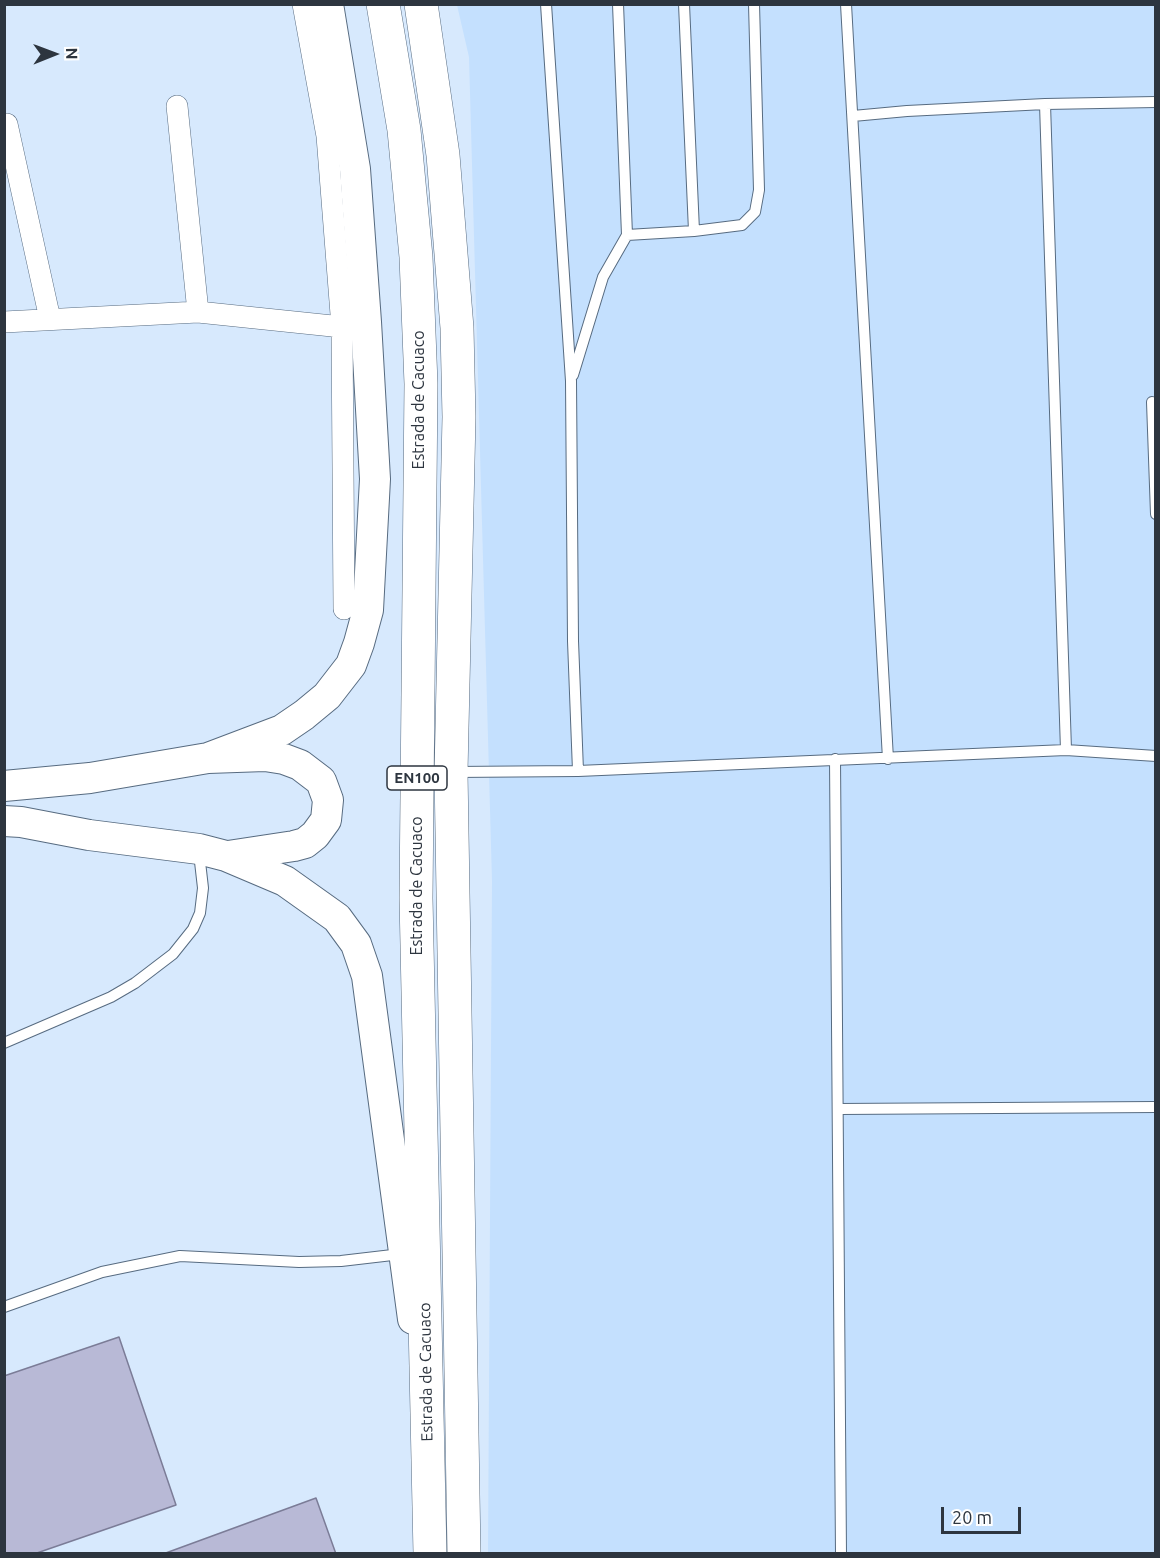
<!DOCTYPE html>
<style>
body{margin:0}
#map{position:relative;width:1160px;height:1558px;overflow:hidden;background:#d7e9fd;font-family:Ubuntu,sans-serif}
canvas{display:block}
.frame{position:absolute;inset:0;border:6px solid #2d353f;pointer-events:none}
.north{position:absolute;left:24px;top:24px;width:60px;height:60px;-webkit-text-stroke:4px #fff;paint-order:stroke;rotate:89deg;font-size:16px;font-weight:700;line-height:24px;text-align:center;color:#2d353f}
.north::after{content:'';display:block;margin:auto;width:21px;height:27px;background:#2d353f;clip-path:polygon(50% 0,100% 100%,50% 72%,0 100%)}
.scale{position:absolute;left:941px;top:1507px;width:80px;height:27px;box-sizing:border-box;border:3px solid #2d353f;border-top:0;padding-left:8px;font-size:18px;line-height:21px;white-space:nowrap;color:#2d353f;-webkit-text-stroke:4px #fff;paint-order:stroke}
</style>
<div id="map">
<canvas width="1160" height="1558"></canvas>
<div class="frame"></div>
<div class="north">N</div>
<div class="scale">20 m</div>
</div>
<script>
const ctx = document.querySelector('canvas').getContext('2d');
ctx.lineJoin = 'round';
function paint(path, color) { ctx.fillStyle = color; ctx.fill(path, 'evenodd'); }
const toPath = rows => new Path2D(rows.map(r => 'M' + r).join(''));
function stroke(path, color, width, dash) { ctx.strokeStyle = color; ctx.lineWidth = width; ctx.lineCap = dash ? 'butt' : 'round'; ctx.setLineDash(dash || []); ctx.stroke(path); }
function label(font, color, halo, rows, align = 'center') {
  ctx.font = font + ' Ubuntu,sans-serif'; ctx.lineWidth = 4.5; ctx.setLineDash([]); ctx.textBaseline = 'middle'; ctx.strokeStyle = halo; ctx.fillStyle = color; for (const [text, x, y, turn = 0] of rows) {
    ctx.save(); ctx.translate(x, y); ctx.rotate((+turn || 0) * Math.PI / 180); ctx.textAlign = isNaN(turn) ? turn : align; if (halo) ctx.strokeText(text, 0, 0); ctx.fillText(text, 0, 0); ctx.restore();
  }
}
paint(toPath([
 [457,5,1155,5,1155,1553,488,1553,492,881,469,57]
]), '#c4e0fe');
const building = toPath([
 [119,1337,176,1505,34,1554,4,1554,4,1376,119,1337],
 [316,1498,336,1554,163,1554,316,1498]
]);
paint(building, '#b8b9d6');
stroke(building, '#7b7c97', 1.5);
const lane = toPath([
 [546,4,571,381,573,641,578,771],
 [618,4,627,235],
 [684,4,694,231],
 [846,4,888,759],
 [1045,104,1066,750],
 [853,116,907,111,1045,104,1156,102],
 [573,375,603,277,627,235,694,231,742,225,755,212,759,190,754,4],
 [1152,402,1156,514],
 [835,759,841,1554],
 [454,772,578,771,1066,750,1156,756],
 [4,1043,111,997,135,983,173,954,193,929,200,913,203,888,199,853],
 [839,1109,1156,1107],
 [4,1307,102,1272,180,1256,299,1262,341,1261,401,1254]
]);
const street = toPath([
 [303,4,327,136,342,327,344,609],
 [177,106,198,312],
 [7,124,50,319],
 [4,322,198,312,342,327]
]);
const secondary = toPath([
 [208,758,282,730,304,715,327,696,351,665,359,643,368,610,375,479,366,322,355,169,328,4],
 [4,786,90,778,208,758,265,756,284,759,300,765,321,781,328,800,326,820,315,835,305,843,294,846,228,856],
 [4,821,21,822,89,835,199,849,226,856,285,881,337,918,356,944,367,976,413,1319]
]);
const primary = toPath([
 [383,4,404,130,416,257,421,384,416,898,430,1554],
 [421,4,443,155,457,328,459,417,451,772,464,1554]
]);
stroke(lane, '#576b80', 12);
stroke(street, '#576b80', 22);
stroke(secondary, '#576b80', 32);
stroke(primary, '#576b80', 34);
stroke(lane, '#fff', 10);
stroke(street, '#fff', 21);
stroke(secondary, '#fff', 30);
stroke(primary, '#fff', 33);
for (const [x, y, w] of [
 [417,778,60]
]) { const box = new Path2D(); box.roundRect(x - w / 2, y - 12, w, 24, 4.5); ctx.fillStyle = '#fff'; ctx.fill(box); stroke(box, '#2d353f', 1.5); }
label('bold 15px', '#2d353f', null, [
 ["EN100",417,778]
]);
label('16px', '#2d353f', '#fff', [
 ["Estrada de Cacuaco",419,400,-90],
 ["Estrada de Cacuaco",417,886,-90],
 ["Estrada de Cacuaco",426,1372,-91]
]);
</script>
